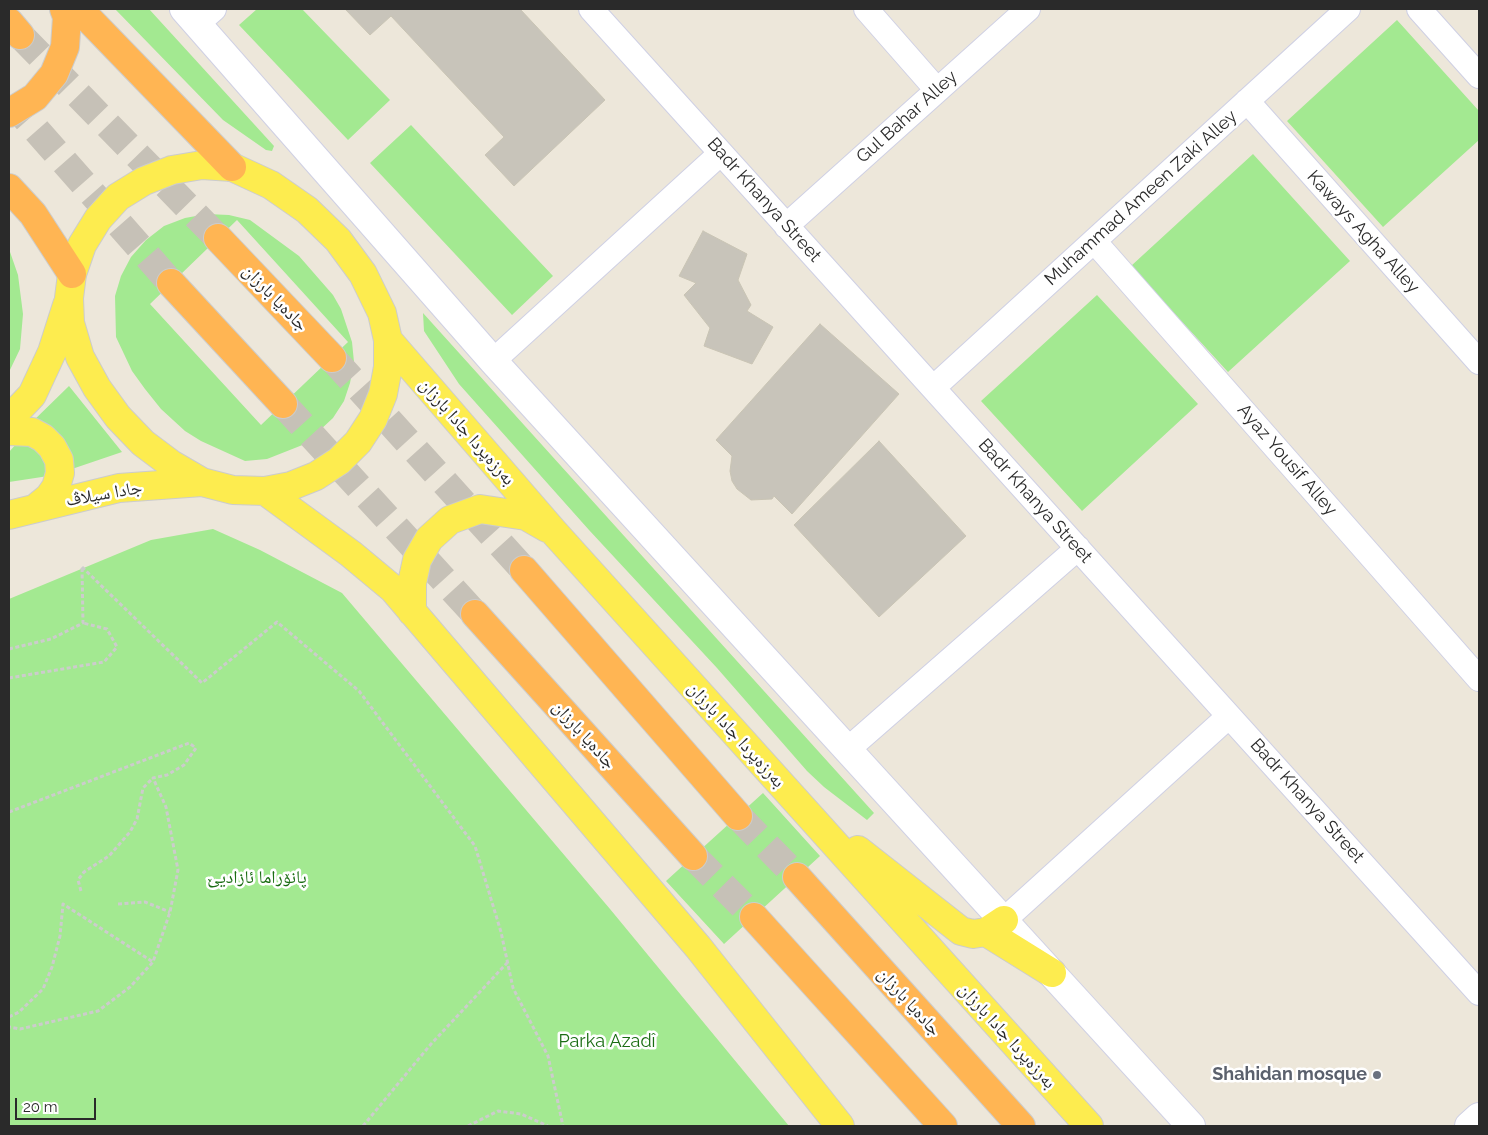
<!DOCTYPE html>
<meta charset="utf-8">
<style>
body{margin:0}
#map{position:relative;width:1488px;height:1135px;overflow:hidden;background:#ede7da;font-family:Raleway,sans-serif}
canvas{display:block}
.frame{position:absolute;inset:0;border:10px solid #2a2a2a;pointer-events:none}
.scale{position:absolute;left:15px;top:1098px;width:81px;height:22px;box-sizing:border-box;border:2px solid #2a2a2a;border-top:0;padding-left:6px;font-size:15px;line-height:18px;white-space:nowrap;color:#2a2a2a;-webkit-text-stroke:4px #fff;paint-order:stroke}
</style>
<div id="map">
<canvas width="1488" height="1135"></canvas>
<div class="frame"></div>
<div class="scale">20 m</div>
</div>
<script>
const ctx = document.querySelector('canvas').getContext('2d');
ctx.lineJoin = 'round';
function paint(path, color) { ctx.fillStyle = color; ctx.fill(path, 'evenodd'); }
const toPath = rows => new Path2D(rows.map(r => 'M' + r).join(''));
function stroke(path, color, width, dash) { ctx.strokeStyle = color; ctx.lineWidth = width; ctx.lineCap = dash ? 'butt' : 'round'; ctx.setLineDash(dash || []); ctx.stroke(path); }
function label(font, color, halo, rows, align = 'center') {
  ctx.font = font + ' Raleway,"Noto Naskh Arabic",sans-serif'; ctx.lineWidth = 5; ctx.setLineDash([]); ctx.textBaseline = 'middle'; ctx.strokeStyle = halo; ctx.fillStyle = color; for (const [text, x, y, turn = 0] of rows) {
    ctx.save(); ctx.translate(x, y); ctx.rotate((+turn || 0) * Math.PI / 180); ctx.textAlign = isNaN(turn) ? turn : align; if (halo) ctx.strokeText(text, 0, 0); ctx.fillText(text, 0, 0); ctx.restore();
  }
}
paint(toPath([
 [115,9,149,9,274,146,272,151,266,150,223,120],
 [257,9,302,9,390,100,348,140,239,25],
 [1397,20,1479,111,1479,140,1383,227,1287,121],
 [411,125,553,276,512,315,370,163],
 [1253,154,1350,261,1228,372,1131,266],
 [207,214,229,215,250,220,299,256,333,295,341,309,352,342,354,362,350,383,344,401,333,418,305,444,267,459,245,461,201,441,185,431,161,409,145,389,132,371,116,337,115,296,121,276,131,257,146,240,164,226,185,218],
 [237,220,348,342,261,425,150,304],
 [9,249,18,275,23,314,20,349,9,372],
 [1097,295,1198,404,1082,511,981,401],
 [423,313,874,813,867,820,824,787,807,771,717,668,589,530,459,384,424,331],
 [69,386,122,452,66,471,29,425],
 [26,433,55,475,9,482,9,452],
 [213,529,260,550,342,593,610,909,789,1126,9,1126,9,599,151,540],
 [763,793,820,856,724,944,666,881]
]), '#a3e991');
const building = toPath([
 [345,9,520,9,605,100,514,186,485,155,504,137,391,16,370,35,345,9],
 [703,231,747,254,738,280,751,305,747,311,773,327,752,364,704,346,710,328,684,295,696,283,679,276,703,231],
 [820,324,899,394,792,514,774,496,772,499,751,500,737,489,732,481,730,471,732,456,716,440,820,324],
 [879,441,966,536,879,617,794,525,879,441]
]);
paint(building, '#c8c4ba');
stroke(building, '#c9c4b4', 1);
stroke(toPath([
 [20,35,218,238],
 [9,99,171,283],
 [332,358,524,570],
 [283,404,475,614],
 [738,816,797,877],
 [693,856,754,917]
]), '#c6c1b7', 28, [28, 14]);
const minor = toPath([
 [591,9,1479,993],
 [866,9,937,90],
 [1419,9,1479,76],
 [197,24,214,9],
 [1247,101,1479,362],
 [786,226,1028,9],
 [1094,241,1479,679],
 [493,361,721,153],
 [933,388,1348,9],
 [847,750,1078,548],
 [1004,920,1229,716]
]);
const tertiary = toPath([
 [1469,1126,1479,1117]
]);
const secondary = toPath([
 [184,9,493,361,1191,1126]
]);
const primary = toPath([
 [202,165,232,167,271,185,307,210,338,240,363,274,382,313,388,340,388,367,383,394,373,419,358,442,339,461,316,476,291,486,265,491,233,490,202,482,171,464,143,443,118,417,97,388,80,357,70,323,69,298,72,274,82,245,98,219,118,197,144,181,172,170,202,165],
 [388,340,553,531,1089,1126],
 [9,419,32,395,52,352,67,305],
 [9,431,32,432,43,438,52,447,59,460,60,473,56,487,49,497,38,506],
 [265,491,351,554,393,589,698,947,840,1126],
 [9,515,119,488,202,482],
 [412,612,412,583,417,560,429,539,450,520,480,509,526,516,547,528],
 [858,850,961,931,973,934,986,932,1004,920],
 [986,932,1052,973]
]);
const motorway = toPath([
 [79,9,232,167],
 [9,22,20,35],
 [9,113,35,97,54,74,65,47,67,17,64,9],
 [9,188,33,214,72,274],
 [218,238,332,358],
 [171,283,283,404],
 [524,570,738,816],
 [475,614,693,856],
 [797,877,1021,1126],
 [754,917,943,1126]
]);
stroke(minor, '#cfd0e4', 26);
stroke(tertiary, '#cfd0e4', 30);
stroke(secondary, '#cfd0e4', 30);
stroke(primary, '#ccc', 30);
stroke(motorway, '#ccc', 30);
stroke(toPath([
 [82,567,202,683,277,622,359,691,475,846,501,932,513,988,548,1056,563,1126],
 [9,649,51,639,83,623,82,567],
 [9,678,104,662,117,647,107,629,83,623],
 [9,812,189,743,196,748,184,765,167,775,153,778,166,807,178,870,170,912,153,962,130,987,98,1011,20,1029,9,1027],
 [81,891,78,880,84,872,109,856,130,832,137,819,143,788,153,778],
 [118,904,145,902,170,912],
 [9,1017,19,1012,43,989,52,967,60,936,63,904,153,962],
 [363,1126,431,1044,507,963],
 [468,1126,498,1111,521,1114,548,1126]
]), '#ccc', 3, [4, 2.5]);
stroke(minor, '#fff', 24);
stroke(tertiary, '#fff', 28);
stroke(secondary, '#fff', 28);
stroke(primary, '#fdec4f', 28);
stroke(motorway, '#ffb553', 28);
for (const [x, y, r, color] of [
 [1377,1075,5,"#6b7280"]
]) { const dot = new Path2D(); dot.arc(x, y, r, 0, 2 * Math.PI); ctx.fillStyle = color; ctx.fill(dot); stroke(dot, '#fff', 2); }
label('18px', '#2a2a2a', '#fff', [
 ["Gul Bahar Alley",907,117,-42],
 ["Muhammad Ameen Zaki Alley",1141,198,-42],
 ["Badr Khanya Street",764,200,48],
 ["Kaways Agha Alley",1363,232,48],
 ["جادەیا بارزان",275,298,46],
 ["بەرزەپردا جادا بارزان",467,432,49],
 ["Ayaz Yousif Alley",1287,460,49],
 ["جادا سیلاڤ",104,494,-10],
 ["Badr Khanya Street",1035,501,48],
 ["جادەیا بارزان",584,735,48],
 ["بەرزەپردا جادا بارزان",736,735,48],
 ["Badr Khanya Street",1307,801,48],
 ["جادەیا بارزان",909,1002,48],
 ["بەرزەپردا جادا بارزان",1007,1036,48]
]);
label('18px', '#1a6d13', '#fff', [
 ["پانۆراما ئازادیێ",257,878],
 ["Parka Azadî",607,1042]
]);
label('bold 18px', '#5b616d', '#fff', [
 ["Shahidan mosque",1367,1075]
], 'right');
</script>
